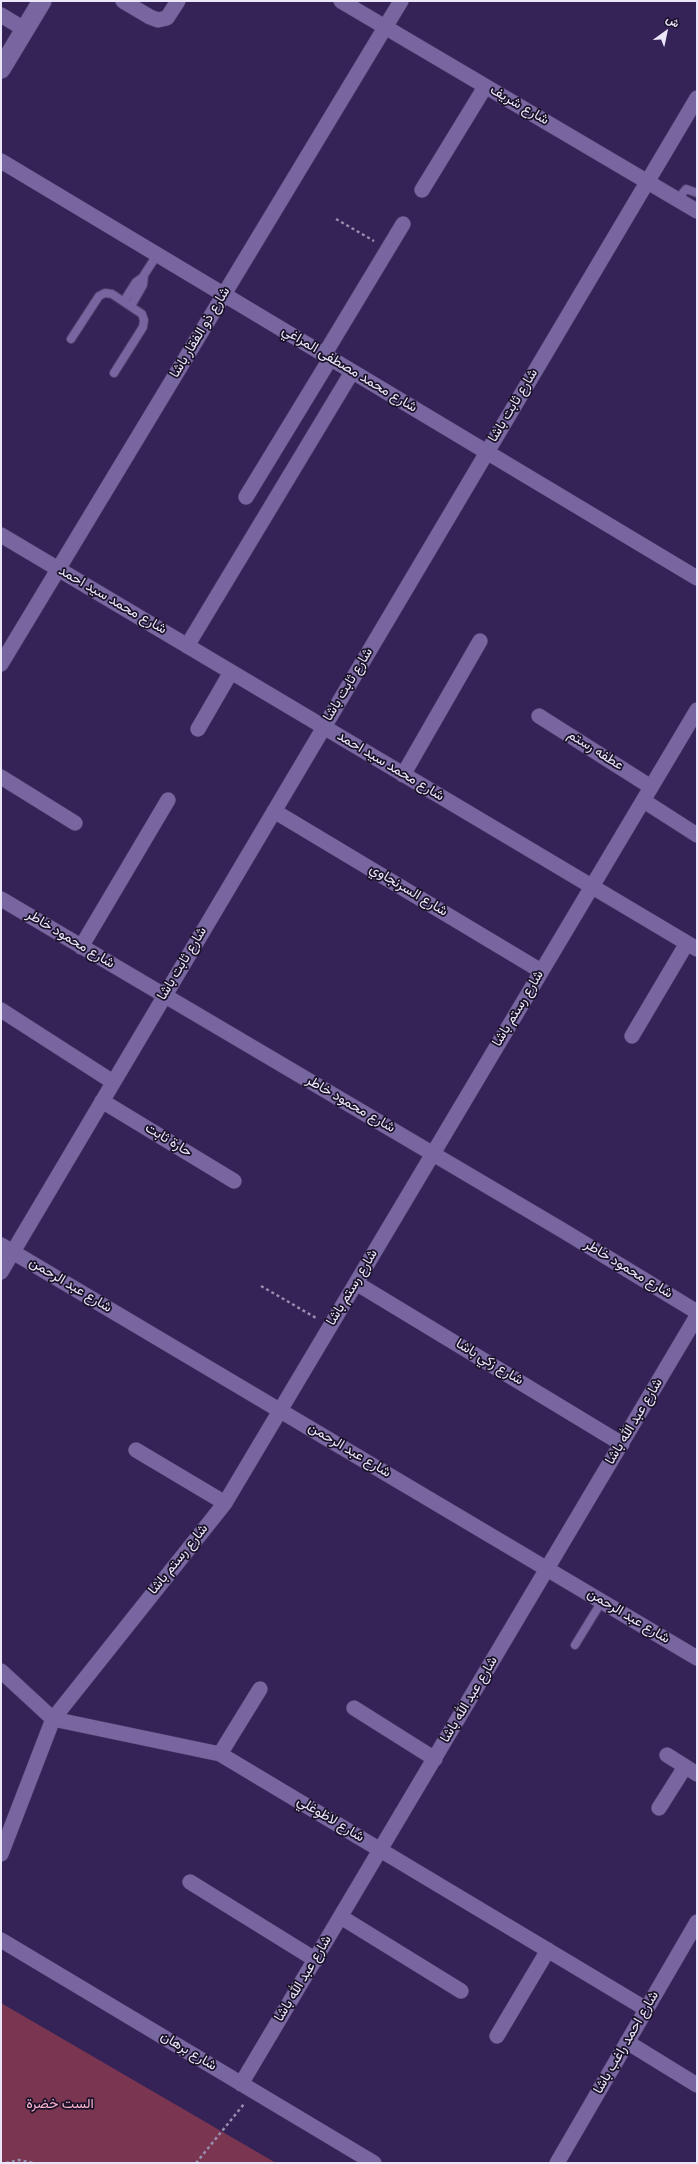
<!DOCTYPE html>
<meta charset="utf-8">
<style>
body{margin:0}
#map{position:relative;width:698px;height:2164px;overflow:hidden;background:#352357;font-family:Overpass,Vazirmatn,sans-serif}
canvas{display:block}
.frame{position:absolute;inset:0;border:2px solid #ebe6fa;pointer-events:none}
.north{position:absolute;left:646px;top:12px;width:40px;height:40px;-webkit-text-stroke:3px #1a1229;paint-order:stroke;rotate:33deg;font-size:11px;font-weight:700;line-height:16px;text-align:center;color:#ebe6fa}
.north::after{content:'';display:block;margin:auto;width:14px;height:18px;background:#ebe6fa;clip-path:polygon(50% 0,100% 100%,50% 72%,0 100%)}
</style>
<div id="map">
<canvas width="698" height="2164"></canvas>
<div class="frame"></div>
<div class="north">ش</div>
</div>
<script>
const ctx = document.querySelector('canvas').getContext('2d');
ctx.lineJoin = 'round';
function paint(path, color) { ctx.fillStyle = color; ctx.fill(path, 'evenodd'); }
const toPath = rows => new Path2D(rows.map(r => 'M' + r).join(''));
function stroke(path, color, width, dash) { ctx.strokeStyle = color; ctx.lineWidth = width; ctx.lineCap = dash ? 'butt' : 'round'; ctx.setLineDash(dash || []); ctx.stroke(path); }
function label(font, color, halo, rows, align = 'center') {
  ctx.font = font + ' Overpass,Vazirmatn,sans-serif'; ctx.lineWidth = 3.5; ctx.setLineDash([]); ctx.textBaseline = 'middle'; ctx.strokeStyle = halo; ctx.fillStyle = color; for (const [text, x, y, turn = 0] of rows) {
    ctx.save(); ctx.translate(x, y); ctx.rotate((+turn || 0) * Math.PI / 180); ctx.textAlign = isNaN(turn) ? turn : align; if (halo) ctx.strokeText(text, 0, 0); ctx.fillText(text, 0, 0); ctx.restore();
  }
}
paint(toPath([
 [1,2003,276,2163,1,2163]
]), '#7a3551');
const service = toPath([
 [678,199,686,189,697,193],
 [124,301,136,282,143,277],
 [131,306,143,285,144,275,157,255],
 [71,339,99,296,105,293,112,294,142,314,144,320,143,327,114,373],
 [575,1645,602,1601]
]);
const minor = toPath([
 [123,1,150,17,158,20,167,18,178,1],
 [341,1,697,211],
 [1,15,24,29],
 [1,161,697,578],
 [422,190,485,87],
 [324,355,403,224],
 [246,497,330,359],
 [1,535,697,949],
 [187,646,352,372],
 [1,664,401,1],
 [539,716,651,787],
 [198,729,231,672],
 [403,775,480,641],
 [1,777,75,823],
 [644,801,697,835],
 [274,811,541,971],
 [1,899,562,1230,697,1312],
 [81,947,168,800],
 [1,1010,113,1082],
 [632,1036,687,943],
 [102,1101,234,1181],
 [1,1245,697,1658],
 [1,1272,697,98],
 [356,1283,622,1444],
 [136,1450,225,1503],
 [1,1671,53,1719,220,1754,646,2009],
 [354,1708,435,1759],
 [220,1754,260,1689],
 [667,1755,697,1774],
 [659,1808,685,1767],
 [1,1854,53,1719,225,1503,697,710],
 [190,1882,316,1960],
 [341,1917,461,1991],
 [1,1940,374,2163],
 [497,2036,548,1950],
 [627,2042,697,2085],
 [241,2084,697,1316],
 [557,2163,697,1922]
]);
const tertiary = toPath([
 [1,69,42,1]
]);
stroke(service, '#4e3d69', 10);
stroke(minor, '#4e3d69', 16);
stroke(tertiary, '#4e3d69', 20);
stroke(toPath([
 [336,219,374,241],
 [261,1286,318,1319],
 [6,2163,19,2160,34,2163],
 [196,2163,244,2104]
]), '#988eb0', 2.5, [3, 3]);
stroke(service, '#7866a1', 8);
stroke(minor, '#7866a1', 15);
stroke(tertiary, '#7866a1', 19);
label('14px', '#ebe6fa', '#1a1229', [
 ["شارع شريف",519,106,30],
 ["شارع ذو الفقار باشا",201,333,-59],
 ["شارع محمد مصطفى المراغي",349,370,31],
 ["شارع ثابت باشا",514,406,-59],
 ["شارع محمد سيد احمد",112,601,30],
 ["شارع ثابت باشا",349,685,-59],
 ["عطفه رستم",595,751,32],
 ["شارع محمد سيد احمد",390,767,31],
 ["شارع السرنجاوي",408,891,31],
 ["شارع محمود خاطر",70,940,31],
 ["شارع ثابت باشا",183,964,-59],
 ["شارع رستم باشا",519,1009,-59],
 ["شارع محمود خاطر",350,1105,30],
 ["حارة ثابت",168,1141,31],
 ["شارع محمود خاطر",628,1270,31],
 ["شارع عبد الرحمن",70,1286,31],
 ["شارع رستم باشا",353,1288,-59],
 ["شارع زكي باشا",489,1363,31],
 ["شارع عبد الله باشا",635,1422,-59],
 ["شارع عبد الرحمن",349,1451,31],
 ["شارع رستم باشا",179,1560,-51],
 ["شارع عبد الرحمن",628,1617,31],
 ["شارع عبد الله باشا",470,1700,-59],
 ["شارع لاظوغلي",330,1820,31],
 ["شارع عبد الله باشا",304,1979,-59],
 ["شارع احمد راغب باشا",627,2043,-60],
 ["شارع برهان",188,2052,31]
]);
label('14px', '#fab4cc', '#1a1229', [
 ["الست خضرة",60,2105]
]);
</script>
